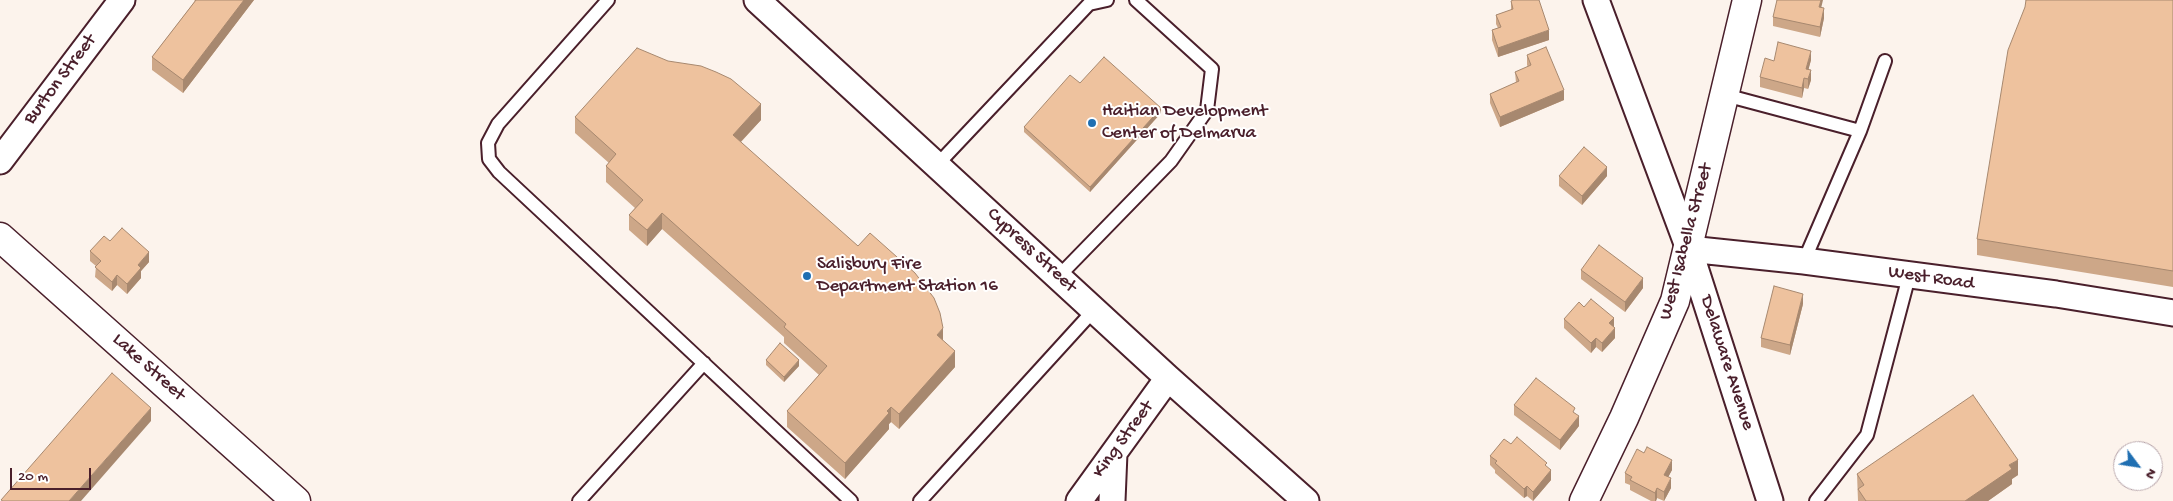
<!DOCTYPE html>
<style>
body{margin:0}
#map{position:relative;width:2173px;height:501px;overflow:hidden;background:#fcf3ec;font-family:"Gochi Hand",sans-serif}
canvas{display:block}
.north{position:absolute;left:2113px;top:441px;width:50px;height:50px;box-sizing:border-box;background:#fff;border:1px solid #b7a5aa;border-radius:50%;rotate:121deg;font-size:14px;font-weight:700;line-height:20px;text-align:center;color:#4a1f2b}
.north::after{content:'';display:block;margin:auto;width:18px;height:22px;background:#1f6fb2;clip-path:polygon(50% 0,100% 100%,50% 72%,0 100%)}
.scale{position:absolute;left:10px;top:468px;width:81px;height:22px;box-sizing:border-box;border:2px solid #4a1f2b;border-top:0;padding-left:6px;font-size:15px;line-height:18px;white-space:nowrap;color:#4a1f2b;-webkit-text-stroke:4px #fff;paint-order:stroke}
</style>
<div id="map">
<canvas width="2173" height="501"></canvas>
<div class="north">N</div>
<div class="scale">20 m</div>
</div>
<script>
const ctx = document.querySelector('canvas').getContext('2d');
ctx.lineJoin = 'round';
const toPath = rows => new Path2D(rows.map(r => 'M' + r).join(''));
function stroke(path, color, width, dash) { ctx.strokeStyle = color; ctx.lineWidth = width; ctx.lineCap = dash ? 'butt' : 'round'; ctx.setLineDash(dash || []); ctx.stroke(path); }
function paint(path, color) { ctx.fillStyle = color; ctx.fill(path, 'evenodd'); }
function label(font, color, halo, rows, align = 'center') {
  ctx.font = font + ' "Gochi Hand",sans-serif'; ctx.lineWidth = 4; ctx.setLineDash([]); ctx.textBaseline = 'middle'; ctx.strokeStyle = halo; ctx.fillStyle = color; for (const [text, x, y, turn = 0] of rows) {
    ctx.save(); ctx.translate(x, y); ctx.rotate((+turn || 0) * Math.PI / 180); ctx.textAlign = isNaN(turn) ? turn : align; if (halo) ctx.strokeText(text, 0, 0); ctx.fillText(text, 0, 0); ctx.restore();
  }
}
const lane = toPath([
 [608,0,498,124,488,143,489,159,499,172,851,501],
 [1725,95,1860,131],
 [937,165,1089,4,1107,0],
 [1804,261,1860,131,1885,61],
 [1058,277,1171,161,1207,110,1212,69,1136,0],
 [579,501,704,363],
 [920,501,1094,310],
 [1816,501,1867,435,1909,276]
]);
const street = toPath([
 [757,0,1168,378,1306,501],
 [1596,0,1689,249,1770,501],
 [0,161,122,0],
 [1689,249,1804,261,2056,294,2173,313],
 [1079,501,1168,378],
 [1112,501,1114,453]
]);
const secondary = toPath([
 [0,237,296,501],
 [1584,501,1624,418,1675,301,1747,0]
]);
stroke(lane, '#4a1f2b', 16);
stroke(street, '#4a1f2b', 29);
stroke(secondary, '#4a1f2b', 31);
stroke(lane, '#fff', 12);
stroke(street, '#fff', 25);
stroke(secondary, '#fff', 28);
paint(toPath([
 [194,0,254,0,183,93,152,70,152,57,195,1],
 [2173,0,2173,287,1977,255,1977,239,2025,7],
 [1511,1,1549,40,1498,57,1492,40,1492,30,1498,28,1496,24,1496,15,1511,10],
 [1822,8,1824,18,1820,37,1773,26,1773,17],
 [1527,55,1564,100,1500,127,1490,103,1490,94,1516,83,1515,72,1528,67,1527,65],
 [1811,60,1808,70,1811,80,1808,89,1804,88,1802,98,1760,87,1760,77,1774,61],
 [1080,83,1161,113,1090,192,1024,132,1024,127],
 [575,117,761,120,741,142,943,341,955,367,899,429,891,422,889,424,889,429,845,479,787,427,787,411,819,375,784,343,784,337,662,229,647,246,629,230,629,215,635,208,606,182,606,166,609,163,575,133],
 [1559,176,1607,176,1582,205,1559,186],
 [110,241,149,262,141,271,141,278,127,294,117,285,112,291,95,277,96,266,90,261,90,251],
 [1581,270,1643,288,1625,312,1581,279],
 [1803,304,1790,355,1761,347,1761,338],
 [1584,307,1615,338,1602,352,1596,347,1591,353,1564,328,1564,319],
 [766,360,799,366,784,382,766,365],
 [1514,405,1575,413,1579,426,1560,450,1514,415],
 [1511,444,1547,467,1551,480,1533,501,1527,496,1524,498,1495,473,1495,470,1490,465,1490,456],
 [1672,470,1668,477,1671,488,1664,501,1657,498,1656,501,1651,501,1630,490,1630,485,1625,483,1625,473],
 [1857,474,2018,475,2012,479,2012,484,1988,501,1858,501]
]), '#cda788');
paint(toPath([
 [244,0,254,0,183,93,183,80],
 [1821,0,1823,0,1819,17,1819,7],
 [1824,8,1824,18,1820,37,1820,27],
 [1549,30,1549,40,1498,57,1498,48],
 [1811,51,1811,60,1806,79,1806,69],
 [1811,70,1811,80,1808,89,1808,79],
 [1804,78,1804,88,1802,98,1802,88],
 [1564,90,1564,100,1500,127,1500,117],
 [761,104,761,120,733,150,733,135],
 [1161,108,1161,113,1090,192,1090,187],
 [1607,167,1607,176,1582,205,1582,196],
 [662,213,662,229,647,246,647,230],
 [149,252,149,262,141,271,141,278,127,294,127,284,138,265],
 [117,275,117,285,112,291,112,282],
 [1643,278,1643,288,1625,312,1625,302],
 [1803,294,1803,304,1790,355,1790,345],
 [1614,318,1614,328,1609,323],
 [943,328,943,343,937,335],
 [1615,328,1615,338,1602,352,1602,343],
 [1596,338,1596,347,1591,353,1591,343],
 [955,351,955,367,899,429,899,414],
 [799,360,799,366,784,382,784,377],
 [891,407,891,422,889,424,889,429,845,479,845,463],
 [151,408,151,421,81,501,69,501],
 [1579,416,1579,426,1560,450,1560,440],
 [1672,460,1672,470,1664,485,1664,475],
 [2018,460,2018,475,2012,479,2012,484,1988,501,1965,501,2009,465],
 [1551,470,1551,480,1533,501,1533,492],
 [1671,478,1671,488,1664,501,1664,492],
 [1527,486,1527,496,1524,498,1524,489],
 [1657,488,1657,498,1656,501,1655,501,1655,493]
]), '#a7886f');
const building = toPath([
 [196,0,244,0,183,80,152,57,196,0],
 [1513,0,1539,0,1549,30,1498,48,1492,30,1501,27,1496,15,1513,9,1511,1,1513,0],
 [1777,0,1821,0,1819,7,1824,8,1820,27,1773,17,1777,0],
 [2026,0,2173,0,2173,271,1977,239,2008,50,2025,7,2026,0],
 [1778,42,1811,51,1806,69,1811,70,1808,79,1804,78,1802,88,1760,77,1765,58,1774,61,1778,42],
 [1546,47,1564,90,1500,117,1490,94,1519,81,1515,72,1531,65,1527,55,1546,47],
 [637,48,668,61,701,66,716,72,731,79,761,104,733,135,858,246,870,233,915,273,934,298,940,313,943,328,937,335,955,351,899,414,891,407,887,411,889,413,845,463,787,411,827,366,784,327,786,324,662,213,647,230,629,215,643,200,606,166,616,154,575,117,637,48],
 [1104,57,1161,108,1090,187,1024,127,1070,75,1080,83,1104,57],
 [1584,147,1607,167,1582,196,1559,176,1584,147],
 [122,228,149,252,138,265,141,268,127,284,117,275,112,282,95,267,101,261,90,251,104,236,110,241,122,228],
 [1599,245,1643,278,1625,302,1581,270,1599,245],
 [1774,286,1803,294,1790,345,1761,338,1774,286],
 [1591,299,1614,318,1609,323,1615,328,1602,343,1596,338,1591,343,1564,319,1579,302,1584,307,1591,299],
 [780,343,799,360,784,377,766,360,780,343],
 [112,373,151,408,69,501,3,501,1,500,112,373],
 [1536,378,1575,408,1573,412,1579,416,1560,440,1514,405,1536,378],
 [1973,395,2018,460,2009,465,2012,469,1965,501,1866,501,1858,489,1864,485,1857,474,1973,395],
 [1517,437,1547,463,1545,465,1551,470,1533,492,1527,486,1524,489,1495,463,1497,461,1490,456,1504,439,1511,444,1517,437],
 [1647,447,1672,460,1664,475,1671,478,1664,492,1657,488,1655,493,1630,480,1632,477,1625,473,1637,449,1644,453,1647,447]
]);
paint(building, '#eec29e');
stroke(building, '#a7886f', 1);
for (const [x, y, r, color] of [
 [1092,123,5,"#1f6fb2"],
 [807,276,5,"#1f6fb2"]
]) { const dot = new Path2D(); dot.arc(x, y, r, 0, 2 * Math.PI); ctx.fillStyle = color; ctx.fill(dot); stroke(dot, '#fff', 2); }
label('19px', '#4a1f2b', '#fff', [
 ["Burton Street",61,80,-53],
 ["West Isabella Street",1687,242,-75],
 ["Cypress Street",1031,251,43],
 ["West Road",1931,279,8],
 ["Delaware Avenue",1726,363,72],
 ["Lake Street",148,368,42],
 ["King Street",1124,440,-54]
]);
label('19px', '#4a1f2b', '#fff', [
 ["Haitian Development",1102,112],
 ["Center of Delmarva",1102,134],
 ["Salisbury Fire",817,265],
 ["Department Station 16",817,287]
], 'left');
</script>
